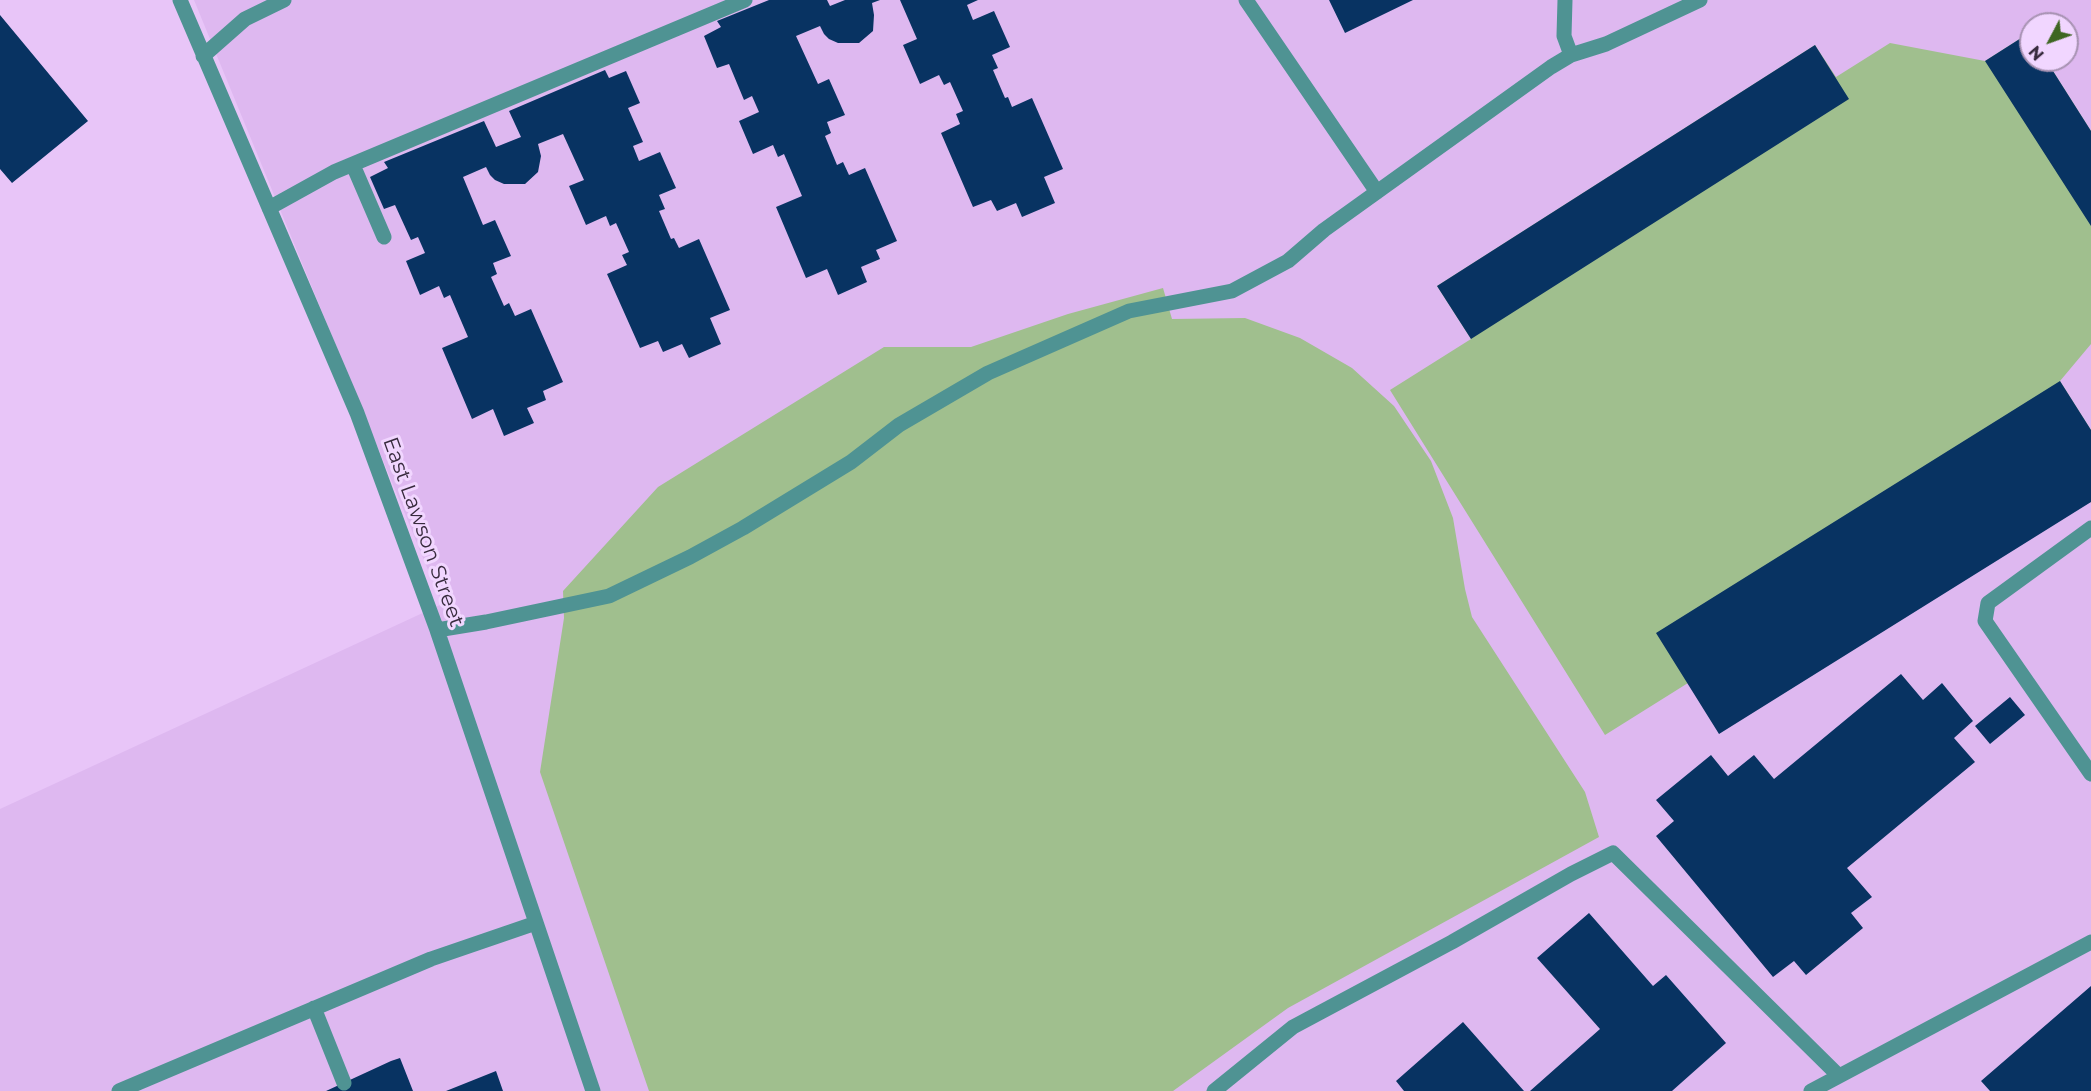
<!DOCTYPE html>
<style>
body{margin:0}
#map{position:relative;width:2091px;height:1091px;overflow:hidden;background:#e8c5f8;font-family:Montserrat,sans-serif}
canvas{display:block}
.north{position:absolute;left:2019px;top:12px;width:60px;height:60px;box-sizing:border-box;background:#f1d6ff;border:2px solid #a792b2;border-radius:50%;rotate:229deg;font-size:16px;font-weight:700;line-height:24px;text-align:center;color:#382b3e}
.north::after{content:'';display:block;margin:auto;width:21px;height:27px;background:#3e6622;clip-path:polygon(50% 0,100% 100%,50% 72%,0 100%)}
</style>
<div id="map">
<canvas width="2091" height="1091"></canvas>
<div class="north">N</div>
</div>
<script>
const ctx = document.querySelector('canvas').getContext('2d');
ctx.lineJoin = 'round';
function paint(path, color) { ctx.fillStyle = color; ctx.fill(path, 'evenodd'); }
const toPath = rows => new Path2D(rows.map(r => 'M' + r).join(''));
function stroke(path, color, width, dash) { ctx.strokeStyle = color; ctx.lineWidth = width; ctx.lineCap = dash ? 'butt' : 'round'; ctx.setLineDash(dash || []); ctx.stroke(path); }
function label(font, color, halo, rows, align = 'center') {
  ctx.font = font + ' Montserrat,sans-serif'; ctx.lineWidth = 6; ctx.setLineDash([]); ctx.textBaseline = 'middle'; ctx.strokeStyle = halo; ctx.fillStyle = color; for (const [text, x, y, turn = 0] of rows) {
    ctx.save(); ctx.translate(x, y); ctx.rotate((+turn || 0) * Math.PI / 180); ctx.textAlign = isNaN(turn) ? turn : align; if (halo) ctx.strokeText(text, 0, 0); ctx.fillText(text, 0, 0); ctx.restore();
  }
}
paint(toPath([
 [194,0,2091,0,2091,1091,0,1091,0,809,442,604],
 [2031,24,2067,24,2067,60,2031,60]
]), '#deb8f0');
paint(toPath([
 [2029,33,2031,37,2031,60,2046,60,2091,131,2091,344,2060,381,2091,430,2091,502,1688,683,1605,735,1390,390,1471,339,1437,286,1815,45,1836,77,1890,43,1985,61],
 [1163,288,1172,319,1245,318,1300,338,1352,368,1394,406,1431,461,1453,518,1465,589,1472,617,1585,792,1599,837,1288,1008,1173,1091,649,1091,540,772,564,618,563,591,658,487,884,347,971,347,1068,314]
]), '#a0bf8e');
paint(toPath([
 [769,0,827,0,830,6,845,0,880,0,872,3,874,15,873,31,859,43,838,43,829,39,824,34,820,26,796,36,818,84,829,79,845,115,827,122,831,133,825,136,837,165,843,162,849,175,865,168,897,241,876,250,880,259,861,267,867,282,838,295,827,269,806,278,776,207,802,196,784,154,778,157,773,145,753,154,739,121,759,112,752,96,744,100,729,64,717,68,704,36,721,27,717,21],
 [900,0,978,0,967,5,973,20,994,11,1010,47,992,55,998,68,993,70,1005,98,1008,97,1012,107,1032,98,1063,169,1044,177,1055,203,1022,217,1016,203,997,211,991,200,973,207,941,133,960,124,956,114,963,111,950,82,944,85,939,75,920,84,903,45,917,39],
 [1329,0,1413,0,1345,33],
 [0,15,88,121,12,183,0,169],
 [2029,33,2031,37,2031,60,2046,60,2091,131,2091,226,1985,61],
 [1815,45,1849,99,1471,339,1437,286],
 [605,70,609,78,626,71,640,103,628,108,643,142,633,146,639,161,660,152,676,188,659,195,665,209,659,211,671,239,674,238,679,248,699,239,730,310,710,318,721,344,689,358,682,344,663,352,658,341,640,348,607,274,627,265,622,255,629,252,616,223,610,226,606,216,586,225,569,186,584,180,563,134,538,144,541,156,538,172,525,184,504,184,495,180,490,175,486,167,463,177,483,225,495,220,511,256,493,263,497,274,491,277,504,306,509,303,515,316,531,309,563,382,543,391,546,400,527,408,534,423,504,436,493,409,472,419,442,348,468,337,450,295,444,298,439,286,420,295,406,261,425,253,418,237,411,240,395,205,384,209,370,177,388,168,384,162,484,121,496,147,521,137,509,111],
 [2060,381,2091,430,2091,502,1719,734,1656,633],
 [1901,674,1923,700,1942,683,1973,721,1954,738,1975,762,1847,868,1872,897,1851,913,1863,928,1806,975,1794,961,1773,977,1656,836,1674,821,1656,800,1711,755,1728,776,1754,755,1774,779],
 [2010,697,2025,715,1990,744,1975,726],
 [1589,913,1653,986,1666,975,1726,1043,1672,1091,1530,1091,1600,1029,1537,958],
 [2091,986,2091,1091,1990,1091,1981,1081],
 [1463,1022,1524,1091,1404,1091,1396,1081],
 [400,1058,413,1091,326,1091,391,1061],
 [496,1071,503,1091,446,1091]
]), '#083362');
stroke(toPath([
 [180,0,357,413,437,630,593,1091],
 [1246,0,1377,192],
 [1565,0,1564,36,1571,55],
 [203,56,245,19,284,0],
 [353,165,384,237],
 [269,208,334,172,745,0],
 [2091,528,1988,603,1985,621,2091,774],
 [437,630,486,622,609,596,690,557,743,528,851,462,899,425,988,373,1129,311,1232,291,1288,261,1324,230,1551,67,1571,55,1606,44,1700,0],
 [314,1008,344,1083],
 [119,1091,431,959,536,923],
 [1214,1091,1293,1027,1452,942,1571,874,1613,853,1839,1076],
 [1811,1091,2091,942]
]), '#4f9393', 15);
label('21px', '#382b3e', '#f1d6ff', [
 ["East Lawson Street",423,532,70]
]);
</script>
